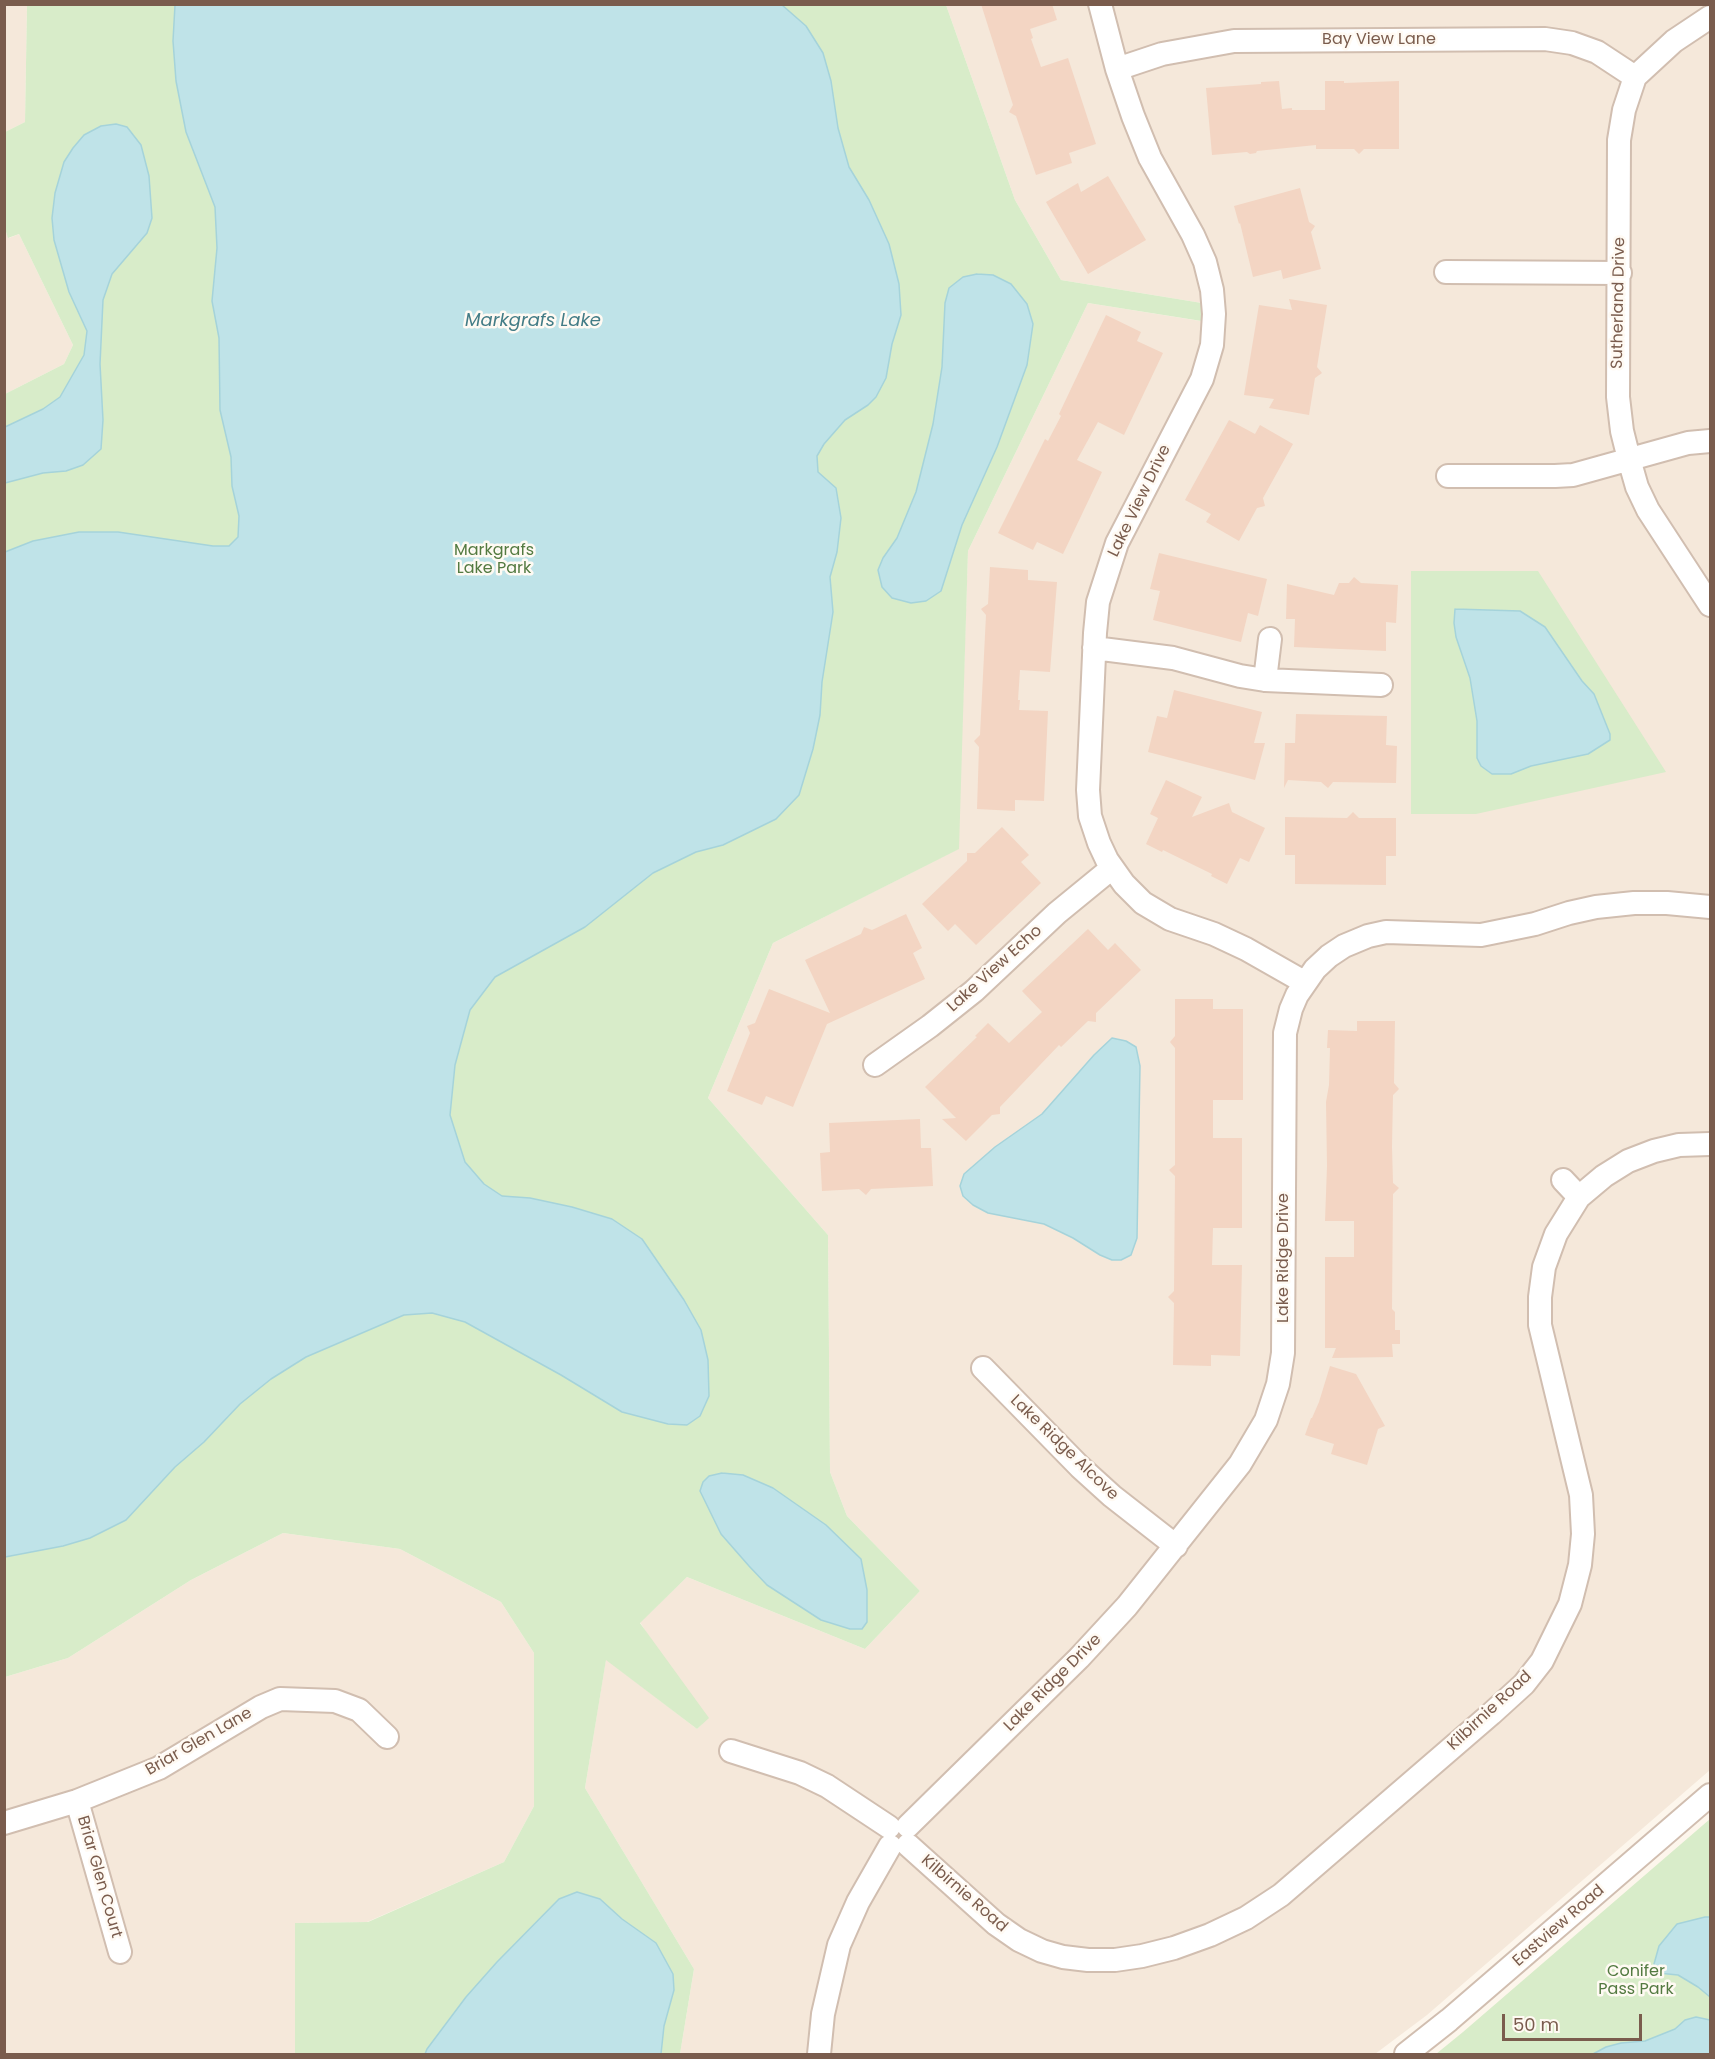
<!DOCTYPE html>
<style>
body{margin:0}
#map{position:relative;width:1715px;height:2059px;overflow:hidden;background:#fdf6ec;font-family:Poppins,sans-serif}
canvas{display:block}
.frame{position:absolute;inset:0;border:6px solid #7a5c4d;pointer-events:none}
.scale{position:absolute;left:1502px;top:2014px;width:140px;height:27px;box-sizing:border-box;border:3px solid #7a5c4d;border-top:0;padding-left:8px;font-size:18px;line-height:21px;white-space:nowrap;color:#7a5c4d;-webkit-text-stroke:4px #fffaf3;paint-order:stroke}
</style>
<div id="map">
<canvas width="1715" height="2059"></canvas>
<div class="frame"></div>
<div class="scale">50 m</div>
</div>
<script>
const ctx = document.querySelector('canvas').getContext('2d');
ctx.lineJoin = 'round';
function paint(path, color) { ctx.fillStyle = color; ctx.fill(path, 'evenodd'); }
const toPath = rows => new Path2D(rows.map(r => 'M' + r).join(''));
function stroke(path, color, width, dash) { ctx.strokeStyle = color; ctx.lineWidth = width; ctx.lineCap = dash ? 'butt' : 'round'; ctx.setLineDash(dash || []); ctx.stroke(path); }
function label(font, color, halo, rows, align = 'center') {
  ctx.font = font + ' Poppins,sans-serif'; ctx.lineWidth = 5; ctx.setLineDash([]); ctx.textBaseline = 'middle'; ctx.strokeStyle = halo; ctx.fillStyle = color; for (const [text, x, y, turn = 0] of rows) {
    ctx.save(); ctx.translate(x, y); ctx.rotate((+turn || 0) * Math.PI / 180); ctx.textAlign = isNaN(turn) ? turn : align; if (halo) ctx.strokeText(text, 0, 0); ctx.fillText(text, 0, 0); ctx.restore();
  }
}
paint(toPath([
 [5,5,27,5,25,122,5,132],
 [946,5,1710,5,1710,1770,1427,2015,1375,2054,680,2054,694,1969,585,1788,606,1659,697,1729,702,1724,640,1622,687,1577,865,1649,920,1591,847,1516,830,1472,828,1235,708,1098,773,943,958,849,968,551,1088,303,1213,323,1214,305,1061,280,1015,200],
 [4,229,9,238,19,234,73,345,64,364,5,394],
 [283,1533,400,1549,501,1602,534,1653,534,1806,504,1862,367,1922,295,1923,295,2054,5,2054,5,1677,68,1658,191,1580]
]), '#f5e8da');
paint(toPath([
 [27,5,946,5,1015,200,1061,280,1214,305,1214,323,1088,303,968,551,959,849,773,943,708,1098,828,1235,830,1472,847,1516,920,1591,865,1649,687,1577,640,1623,709,1718,697,1729,606,1660,585,1788,694,1969,680,2054,295,2054,295,1923,368,1922,504,1862,534,1806,534,1653,501,1602,400,1549,283,1533,191,1580,68,1658,5,1677,5,394,64,364,73,345,19,234,8,238,5,229,5,132,25,122],
 [1411,571,1538,571,1666,772,1476,814,1411,814],
 [1710,1819,1710,2054,1436,2054,1463,2032]
]), '#d8ecc9');
const water = toPath([
 [175,5,782,5,806,26,823,53,831,81,838,128,849,167,869,200,889,244,899,284,901,315,892,344,886,378,876,397,868,405,845,420,824,444,817,456,818,472,836,488,841,518,837,552,830,577,833,612,822,682,820,715,813,749,799,795,776,819,723,845,696,852,653,873,585,927,495,977,470,1010,455,1065,450,1115,465,1162,484,1184,502,1196,530,1198,572,1207,612,1219,642,1239,684,1300,701,1330,708,1360,709,1396,700,1416,687,1425,668,1424,622,1412,561,1375,465,1322,432,1313,404,1315,306,1357,271,1379,240,1404,204,1442,175,1467,126,1520,90,1538,63,1546,5,1557,5,552,33,541,79,532,118,532,213,546,229,546,238,537,239,516,232,486,231,457,220,410,219,338,212,301,217,248,215,207,186,132,176,81,173,41,175,5],
 [116,124,127,127,141,145,149,176,152,218,147,233,112,274,103,300,100,364,103,420,101,449,83,465,66,471,43,473,5,483,5,427,43,409,60,397,84,355,87,331,69,292,54,240,52,218,55,193,64,162,73,148,84,135,101,126,116,124],
 [977,274,993,275,1011,284,1027,304,1033,324,1027,365,997,447,962,525,941,591,926,601,911,603,892,598,882,587,878,570,883,558,897,538,916,492,933,424,942,367,945,303,949,288,963,277,977,274],
 [1455,609,1520,611,1545,627,1582,681,1594,694,1610,734,1610,740,1588,754,1531,766,1511,774,1492,774,1481,766,1477,758,1477,721,1470,678,1456,637,1454,623,1455,609],
 [1112,1038,1126,1041,1136,1047,1140,1066,1137,1238,1131,1255,1121,1260,1112,1260,1100,1255,1073,1238,1044,1224,988,1213,973,1205,963,1196,960,1186,964,1174,995,1147,1042,1114,1094,1055,1112,1038],
 [722,1473,743,1475,773,1488,826,1525,861,1559,867,1590,867,1622,862,1629,850,1629,821,1620,767,1585,749,1566,721,1534,700,1491,703,1482,709,1476,722,1473],
 [577,1892,600,1899,622,1919,656,1943,673,1974,674,1990,664,2026,661,2054,425,2054,427,2049,466,1997,497,1962,559,1899,577,1892],
 [1705,1917,1710,1917,1710,1997,1698,1987,1678,1975,1658,1973,1654,1964,1659,1946,1677,1924,1705,1917],
 [1696,2017,1710,2020,1710,2054,1593,2054,1606,2047,1621,2043,1645,2041,1675,2029,1685,2020,1696,2017]
]);
paint(water, '#bfe3e8');
stroke(water, '#a5d3da', 1.5);
paint(toPath([
 [981,4,1052,4,1057,20,1030,29,1033,38,1031,39,1041,67,1068,58,1096,144,1069,153,1072,163,1036,175,1016,116,1009,112,1013,105],
 [1279,81,1282,109,1292,108,1292,110,1325,110,1325,81,1344,81,1344,83,1399,81,1399,149,1364,149,1359,154,1354,149,1316,149,1316,145,1257,151,1256,153,1250,154,1247,152,1212,155,1206,88,1261,84,1261,82],
 [1108,176,1146,240,1088,274,1046,202,1078,183,1081,192],
 [1300,188,1309,222,1315,226,1311,232,1321,269,1283,279,1281,270,1253,277,1240,223,1239,224,1234,206],
 [1289,299,1327,305,1317,367,1322,373,1315,378,1309,415,1269,408,1274,399,1244,395,1259,305,1292,310],
 [1106,315,1141,332,1137,341,1163,353,1124,435,1098,422,1077,460,1102,472,1063,554,1037,542,1033,550,998,533,1045,439,1048,441,1061,416,1059,414],
 [1229,420,1255,434,1260,425,1293,444,1263,498,1265,506,1257,508,1239,541,1206,522,1211,514,1185,500],
 [1159,553,1267,579,1258,616,1248,613,1241,642,1153,620,1160,591,1150,589],
 [990,567,1028,570,1028,580,1057,582,1050,672,1020,670,1018,700,1020,700,1019,710,1048,711,1044,801,1015,800,1015,811,977,809,979,747,974,741,980,735,986,615,981,609,988,604],
 [1354,577,1361,583,1398,585,1396,623,1386,622,1386,651,1294,647,1295,619,1286,619,1287,584,1334,595,1339,583,1349,583],
 [1174,690,1262,712,1254,743,1265,743,1255,780,1148,752,1157,716,1167,718],
 [1296,714,1387,716,1386,745,1397,746,1396,783,1333,782,1328,788,1321,782,1288,780,1284,788,1285,743,1295,743],
 [1166,780,1202,797,1192,817,1229,803,1232,812,1265,828,1249,862,1240,858,1227,884,1211,876,1212,874,1163,850,1162,852,1146,844,1158,818,1150,814],
 [1353,812,1359,818,1396,818,1396,856,1386,856,1386,885,1295,884,1295,855,1285,855,1285,817,1347,818],
 [1002,827,1029,855,1021,862,1041,883,976,945,955,924,948,931,922,904,967,861,967,853,975,853],
 [906,914,922,948,913,953,925,979,827,1024,793,1107,766,1096,762,1105,727,1091,750,1033,747,1026,755,1023,769,989,830,1013,805,960,861,934,864,927,872,930],
 [1088,929,1108,950,1115,943,1141,970,1096,1013,1096,1022,1088,1021,1061,1047,1059,1045,1000,1107,1000,1114,992,1115,966,1141,942,1119,956,1118,925,1087,977,1037,975,1036,988,1023,1009,1043,1042,1012,1022,991],
 [1175,999,1213,999,1213,1009,1243,1009,1243,1100,1213,1100,1213,1138,1242,1138,1242,1228,1213,1228,1212,1265,1242,1265,1240,1356,1211,1355,1211,1366,1173,1365,1174,1303,1168,1297,1174,1291,1175,1176,1169,1170,1175,1165,1175,1048,1170,1042,1175,1036],
 [1357,1021,1395,1021,1394,1083,1399,1089,1393,1095,1392,1147,1393,1183,1399,1188,1393,1194,1392,1309,1395,1312,1395,1330,1400,1330,1400,1344,1392,1344,1393,1357,1332,1358,1336,1348,1325,1348,1325,1257,1354,1257,1354,1221,1325,1221,1327,1166,1326,1102,1329,1085,1330,1048,1327,1048,1328,1030,1357,1031],
 [920,1119,921,1148,931,1148,933,1186,871,1189,866,1195,859,1189,822,1191,820,1153,830,1152,829,1123],
 [1330,1366,1356,1374,1385,1426,1378,1429,1367,1465,1331,1454,1334,1444,1305,1435,1311,1418,1312,1418,1319,1402]
]), '#f3d5c3');
const minor = toPath([
 [1100,4,1117,69,1133,116,1150,158,1193,235,1205,262,1212,290,1214,314,1212,345,1202,379,1117,543,1098,602,1095,633,1088,790,1090,816,1099,843,1107,860,1124,884,1143,903,1170,919,1214,934,1246,949,1304,982],
 [1710,17,1674,41,1635,77,1624,110,1619,140,1618,397,1622,431,1629,459,1637,487,1648,510,1710,605],
 [1117,69,1162,54,1234,41,1545,39,1572,43,1597,52,1635,77],
 [1446,272,1620,273],
 [1448,476,1555,476,1573,475,1688,443,1710,441],
 [1094,648,1173,658,1240,676,1265,680,1381,685],
 [1265,680,1270,639],
 [875,1065,930,1026,974,991,1057,913,1112,868],
 [1563,1180,1579,1197],
 [983,1368,1080,1467,1112,1496,1176,1546],
 [731,1751,800,1773,827,1786,889,1827],
 [77,1801,120,1952],
 [4,1823,77,1801,159,1768,261,1707,280,1699,335,1701,359,1710,387,1737],
 [908,1826,1079,1658,1127,1606,1240,1464,1266,1420,1278,1384,1283,1353,1285,1033,1291,1009,1297,995,1315,969,1329,956,1344,946,1368,936,1386,932,1481,935,1535,924,1569,913,1596,907,1634,903,1667,903,1710,907],
 [908,1845,996,1924,1019,1940,1042,1951,1063,1957,1088,1960,1115,1960,1142,1956,1174,1948,1210,1935,1246,1918,1281,1895,1491,1714,1524,1684,1542,1661,1570,1604,1580,1565,1583,1534,1581,1495,1540,1325,1540,1297,1544,1267,1556,1234,1579,1197,1604,1176,1628,1161,1654,1151,1679,1145,1710,1144],
 [819,2054,823,2014,839,1945,858,1902,890,1846],
 [1406,2054,1449,2020,1710,1795]
]);
stroke(minor, '#d1beb0', 26);
stroke(minor, '#fff', 22);
label('16px', '#7a5c4d', '#fffaf3', [
 ["Bay View Lane",1379,40],
 ["Sutherland Drive",1619,303,-89],
 ["Lake View Drive",1140,501,-64],
 ["Lake View Echo",995,969,-42],
 ["Lake Ridge Drive",1284,1258,-90],
 ["Lake Ridge Alcove",1064,1448,44],
 ["Lake Ridge Drive",1053,1683,-45],
 ["Kilbirnie Road",1490,1711,-43],
 ["Briar Glen Lane",199,1742,-30],
 ["Briar Glen Court",99,1877,74],
 ["Kilbirnie Road",964,1894,41],
 ["Eastview Road",1559,1926,-41]
]);
label('16px', '#537a41', '#fffaf3', [
 ["Markgrafs",494,551],
 ["Lake Park",494,569],
 ["Conifer",1636,1972],
 ["Pass Park",1636,1990]
]);
label('italic 18px', '#437c86', '#fffaf3', [
 ["Markgrafs Lake",533,321]
]);
</script>
